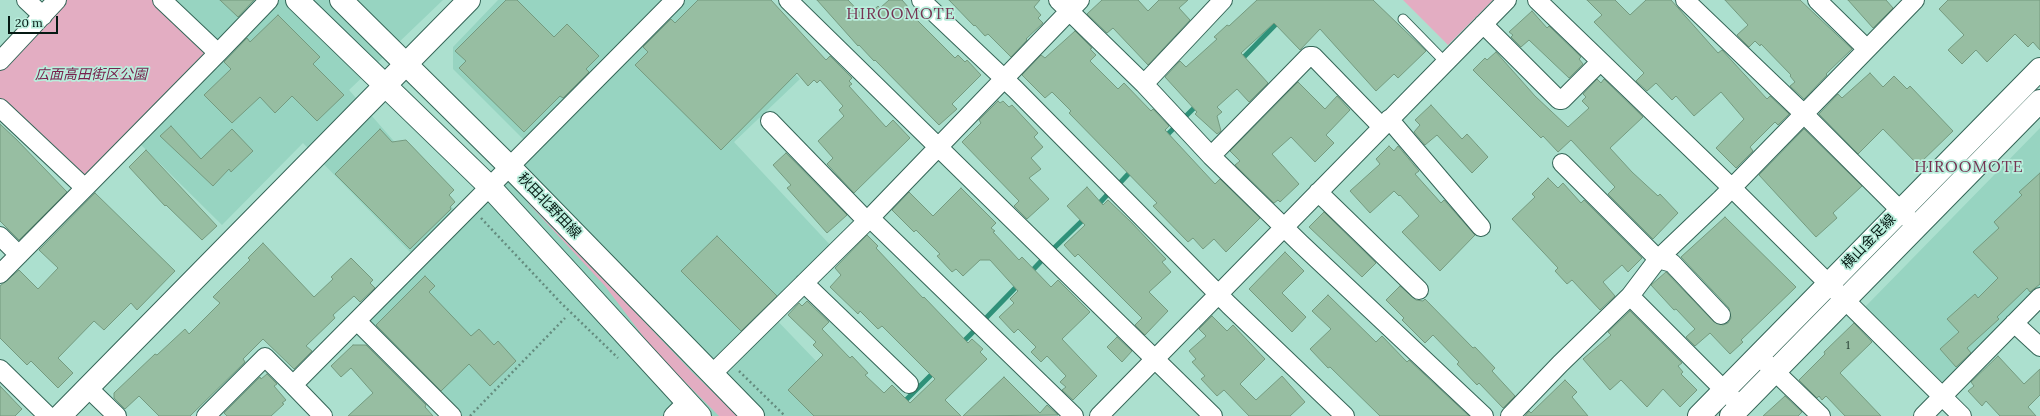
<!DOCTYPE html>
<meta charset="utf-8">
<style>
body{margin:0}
#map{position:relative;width:2040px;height:416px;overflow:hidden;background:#ace0cf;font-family:Lora,serif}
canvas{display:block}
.scale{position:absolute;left:8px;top:16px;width:50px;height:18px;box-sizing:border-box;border:2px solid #051913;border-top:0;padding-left:5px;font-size:12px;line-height:14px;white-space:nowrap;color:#051913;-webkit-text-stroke:3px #b9eedc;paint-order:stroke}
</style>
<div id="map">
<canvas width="2040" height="416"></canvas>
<div class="scale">20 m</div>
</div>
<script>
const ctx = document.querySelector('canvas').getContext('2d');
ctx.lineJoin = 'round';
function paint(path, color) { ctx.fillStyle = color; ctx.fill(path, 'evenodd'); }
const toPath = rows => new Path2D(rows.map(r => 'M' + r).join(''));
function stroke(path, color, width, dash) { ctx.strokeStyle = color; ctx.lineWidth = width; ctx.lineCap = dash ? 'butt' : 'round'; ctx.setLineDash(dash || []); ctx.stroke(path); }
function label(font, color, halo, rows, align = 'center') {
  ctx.font = font + ' Lora,"Noto Sans JP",serif'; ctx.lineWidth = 3.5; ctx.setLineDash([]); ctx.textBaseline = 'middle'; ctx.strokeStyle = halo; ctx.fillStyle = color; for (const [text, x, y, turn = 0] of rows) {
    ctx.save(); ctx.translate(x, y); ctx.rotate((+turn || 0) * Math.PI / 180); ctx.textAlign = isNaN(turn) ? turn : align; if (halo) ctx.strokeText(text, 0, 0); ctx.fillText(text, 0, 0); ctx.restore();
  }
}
paint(toPath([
 [165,0,443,0,349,90,465,222,683,0,719,0,800,79,734,142,833,248,767,310,869,416,446,416,349,320,414,256,303,143,222,225,131,135],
 [498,0,665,0,525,141,453,69,453,47],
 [2040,128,2040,290,1944,388,1865,307]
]), '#97d4c1');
paint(toPath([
 [61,0,156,0,213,55,85,188,0,108,0,62],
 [1403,0,1493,0,1448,45],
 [529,200,692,372,738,416,719,416,655,352,605,286,528,203]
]), '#e3adc2');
stroke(toPath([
 [1240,61,1279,21],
 [1186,116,1198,104],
 [1165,137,1174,128],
 [1118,185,1132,170],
 [1096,207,1107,195],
 [1052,250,1086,217],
 [1029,274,1045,257],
 [987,317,1019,284],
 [961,344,974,331],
 [902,404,936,370]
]), '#2f9179', 5);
const building = toPath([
 [220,0,254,0,238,17,220,0],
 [506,0,517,0,554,37,567,24,599,56,586,69,589,72,563,98,560,96,524,132,459,68,466,61,455,51,506,0],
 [698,0,771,0,826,60,830,56,852,78,849,81,852,84,849,86,886,127,893,120,910,138,854,193,827,164,833,158,818,141,844,116,839,110,843,106,820,80,817,83,814,80,808,86,797,73,721,150,635,65,648,52,643,47,671,19,675,23,698,0],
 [817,0,848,0,865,18,878,6,880,8,889,0,902,0,909,8,908,9,914,17,955,58,958,55,965,62,967,60,981,75,952,104,957,109,939,125,875,60,874,61,859,45,858,46,817,0],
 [949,0,1040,0,1034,7,1041,15,1038,18,1043,23,1026,39,1027,40,1011,57,988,34,985,36,975,25,974,26,949,0],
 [1102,0,1138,0,1148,11,1159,0,1188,0,1179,8,1190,20,1148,65,1113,28,1107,33,1087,14,1102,0],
 [1257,0,1373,0,1426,51,1398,78,1394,74,1376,91,1320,29,1300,50,1274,23,1241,53,1268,83,1249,102,1237,89,1217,107,1222,112,1217,116,1221,131,1217,134,1195,114,1197,112,1165,77,1180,61,1186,67,1217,39,1214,37,1227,25,1229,26,1257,0],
 [1587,0,1615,0,1630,15,1646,0,1671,0,1718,53,1722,50,1767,99,1770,96,1789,114,1778,125,1775,122,1750,147,1753,151,1736,168,1716,148,1744,119,1721,92,1694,116,1676,96,1672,100,1656,83,1647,91,1636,81,1644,73,1594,22,1602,15,1587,0],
 [1725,0,1800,0,1852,49,1826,74,1827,75,1804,99,1790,86,1795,82,1790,76,1791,75,1761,44,1760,46,1755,41,1749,47,1737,35,1748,25,1725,0],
 [1848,0,1886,0,1893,8,1873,28,1848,0],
 [1948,0,2040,0,2040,50,2033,42,2028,47,2015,34,1987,62,1976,50,1962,64,1948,50,1964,35,1939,9,1948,0],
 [1532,11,1547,28,1549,26,1581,57,1579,59,1583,64,1569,78,1529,40,1521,47,1511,37,1513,35,1509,32,1532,11],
 [278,15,320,57,313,64,344,95,317,121,292,96,275,113,260,97,232,123,204,95,231,69,224,62,247,38,250,42,278,15],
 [1075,31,1092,48,1090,49,1096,55,1090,61,1118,89,1124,83,1151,111,1153,109,1169,126,1165,130,1215,184,1220,179,1260,218,1226,252,1214,239,1203,249,1193,238,1188,242,1153,206,1157,203,1069,113,1071,111,1052,92,1045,98,1022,75,1041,55,1045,58,1075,31],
 [1496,52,1535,96,1568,127,1589,108,1582,101,1586,97,1583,94,1597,79,1601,83,1604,79,1643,117,1610,148,1632,172,1658,196,1660,194,1678,213,1653,239,1608,194,1615,187,1571,140,1558,152,1543,136,1541,138,1473,70,1485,58,1487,60,1496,52],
 [1870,73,1883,87,1894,76,1907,89,1910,86,1953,131,1918,165,1883,129,1858,154,1819,114,1838,94,1842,98,1870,73],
 [1298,82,1325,109,1337,96,1350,110,1326,135,1334,143,1315,162,1291,137,1272,154,1299,184,1280,202,1278,200,1274,203,1235,165,1240,161,1230,151,1298,82],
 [998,101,1000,103,1003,101,1009,107,1012,105,1038,133,1034,137,1043,147,1031,158,1041,169,1029,178,1049,199,1027,219,1014,206,1019,201,962,142,981,123,979,120,998,101],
 [1431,105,1462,139,1467,134,1488,157,1472,173,1437,135,1425,145,1414,132,1420,125,1415,120,1431,105],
 [0,124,17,140,67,192,19,240,0,221,0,124],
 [171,126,201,159,232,129,253,151,231,172,229,169,213,186,160,136,171,126],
 [380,129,392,142,406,140,454,190,449,195,455,202,450,207,451,209,410,249,335,174,380,129],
 [1804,129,1862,186,1833,213,1837,218,1816,237,1759,175,1804,129],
 [1389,146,1394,151,1398,146,1419,171,1415,174,1441,203,1444,200,1475,235,1440,271,1402,232,1419,216,1400,195,1399,196,1394,191,1370,213,1350,191,1380,164,1376,159,1389,146],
 [146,150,217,226,202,240,166,205,165,206,129,167,146,150],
 [786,153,847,215,827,233,787,188,791,185,773,165,786,153],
 [2040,173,2040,284,2030,292,2027,288,1997,317,1999,319,1967,348,1971,353,1956,367,1940,349,1959,332,1947,319,1975,294,1978,298,1998,278,1973,252,1999,228,1994,222,2022,195,2019,192,2040,173],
 [1548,178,1558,188,1563,183,1581,203,1584,200,1642,258,1628,272,1622,265,1603,282,1615,296,1600,310,1572,280,1567,284,1555,271,1558,268,1512,219,1535,197,1532,194,1548,178],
 [1087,187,1103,205,1108,200,1131,222,1166,259,1162,262,1171,272,1149,292,1168,311,1145,335,1135,325,1142,318,1078,254,1075,257,1064,245,1085,225,1067,206,1087,187],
 [961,188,996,223,991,228,995,231,993,232,1019,260,1022,257,1051,287,1058,280,1090,312,1062,339,1097,376,1073,400,1062,390,1066,387,1060,382,1066,376,1047,356,1041,362,1031,352,1036,347,1018,329,1014,333,999,317,1014,303,1010,299,1018,291,990,260,980,260,963,276,956,269,952,272,937,256,940,254,916,230,914,232,892,210,909,192,933,216,961,188],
 [95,193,175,271,137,310,131,303,104,330,94,321,58,358,73,373,58,388,31,361,27,365,0,338,0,286,19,270,38,289,58,268,39,250,95,193],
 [1324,212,1376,263,1362,277,1309,227,1324,212],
 [1725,217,1796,287,1741,340,1743,342,1730,354,1710,333,1695,346,1686,337,1695,329,1676,309,1674,310,1651,285,1666,272,1714,322,1723,325,1728,323,1731,318,1729,308,1681,257,1725,217],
 [867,235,878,246,876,248,923,298,924,297,968,343,972,339,983,349,980,352,987,359,945,400,961,416,814,416,788,390,823,355,813,345,816,342,788,315,799,303,802,306,807,301,829,322,822,329,850,358,852,356,868,373,865,375,884,393,892,385,910,403,935,379,882,326,878,329,860,311,858,314,830,287,841,275,835,268,867,235],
 [717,236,777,296,741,331,681,271,717,236],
 [263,243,314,297,333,279,331,277,351,258,373,280,370,283,375,288,360,302,354,296,333,315,335,318,306,346,312,351,294,369,263,339,243,359,245,362,190,416,159,416,139,396,125,409,114,398,114,393,155,354,157,355,185,329,189,334,220,303,213,297,250,260,248,258,263,243],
 [1285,252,1304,271,1282,293,1306,317,1292,332,1249,289,1285,252],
 [425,276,435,286,429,292,471,336,479,329,494,345,498,341,516,361,490,386,469,364,441,391,376,325,425,276],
 [1400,286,1416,300,1423,301,1425,299,1473,348,1475,347,1495,368,1492,371,1515,396,1503,408,1479,383,1477,385,1457,364,1459,362,1433,335,1425,343,1402,320,1404,318,1386,300,1400,286],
 [1328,295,1376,342,1382,336,1407,362,1409,360,1469,416,1380,416,1330,367,1328,368,1310,349,1331,329,1312,311,1328,295],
 [1630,311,1682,363,1678,366,1683,372,1681,374,1697,390,1680,407,1663,389,1647,407,1621,380,1610,390,1583,359,1611,335,1608,332,1630,311],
 [1212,316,1227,331,1233,325,1265,359,1240,384,1256,400,1282,376,1305,402,1290,416,1249,416,1224,390,1217,396,1201,379,1205,376,1192,362,1196,359,1189,351,1206,336,1199,329,1212,316],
 [1854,323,1872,342,1840,373,1881,416,1845,416,1826,396,1822,400,1819,396,1817,398,1799,380,1825,354,1824,352,1854,323],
 [1117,337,1132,351,1122,362,1107,347,1117,337],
 [353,345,366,345,426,405,425,407,433,416,348,416,373,393,351,368,341,377,331,366,353,345],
 [1998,356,2024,384,2040,369,2040,395,2028,407,2036,416,2000,416,1986,401,1982,406,1968,391,1974,386,1971,382,1998,356],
 [267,374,277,384,274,386,286,400,282,403,284,404,271,416,227,416,224,413,260,377,261,379,267,374],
 [1004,377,1040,413,1047,405,1058,415,963,416,1004,377],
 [1565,380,1577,392,1572,397,1588,416,1525,416,1529,411,1531,413,1565,380],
 [0,386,22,409,15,416,0,416,0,386],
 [1785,396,1802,412,1798,416,1763,416,1785,396]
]);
paint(building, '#97bea2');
stroke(building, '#749a7f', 1);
const lane = toPath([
 [1403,19,1445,62]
]);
const street = toPath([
 [26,0,43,16],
 [788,0,1213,416],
 [921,0,1015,89,1229,305,1345,416],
 [1058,0,1144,84,1211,156,1300,243,1484,416],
 [1537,0,1732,188,1962,416],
 [1685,0,1804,114,1910,220],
 [1817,0,1867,49],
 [1483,24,1559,100,1562,100,1600,62],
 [218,53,269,0],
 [0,61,57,0],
 [1144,84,1223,0],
 [0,108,85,188,218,53,162,0],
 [1389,119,1481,227],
 [770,121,867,221],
 [1211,156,1309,56,1313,56,1382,127],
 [1562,163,1658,259,1672,263,1721,315],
 [1318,192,1419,290],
 [870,218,1074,416],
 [0,236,19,255],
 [0,274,85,188],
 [804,283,909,384],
 [1630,296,1734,400],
 [357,321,452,416],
 [2014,323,2040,347],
 [1765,362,1821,416],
 [0,369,48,416],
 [712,374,867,221,1080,0],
 [293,385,323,416],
 [88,388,117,416],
 [206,416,265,357,293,385,675,0],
 [673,416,686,403],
 [1099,416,1507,0],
 [1510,416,1560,364,1630,296,1658,259,1721,199,1915,0],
 [1923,416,2040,297]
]);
const secondary = toPath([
 [60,416,469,0]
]);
const primary = toPath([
 [297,0,490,187,700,416],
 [341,0,510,167,753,416],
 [1699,416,2040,69],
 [1731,416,2040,101]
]);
stroke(lane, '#346557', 11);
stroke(street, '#346557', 20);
stroke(secondary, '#346557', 24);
stroke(primary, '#346557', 24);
stroke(toPath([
 [481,218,561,303,618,358],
 [739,371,785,416],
 [470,416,565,318]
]), '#648b7e', 2.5, [2, 3]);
stroke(lane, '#fff', 9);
stroke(street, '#fff', 18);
stroke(secondary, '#fff', 22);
stroke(primary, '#fff', 22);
label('12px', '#2a4237', null, [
 ["1",1848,346]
]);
label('italic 14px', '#78214d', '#b9eedc', [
 ["広面高田街区公園",91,75]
]);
label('14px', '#051913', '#b9eedc', [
 ["秋田北野田線",549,206,46],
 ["横山金足線",1869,242,-46]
]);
ctx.letterSpacing = '1px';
label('16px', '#763453', '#b9eedc', [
 ["HIROOMOTE",901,14],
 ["HIROOMOTE",1969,167]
]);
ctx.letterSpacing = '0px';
</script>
